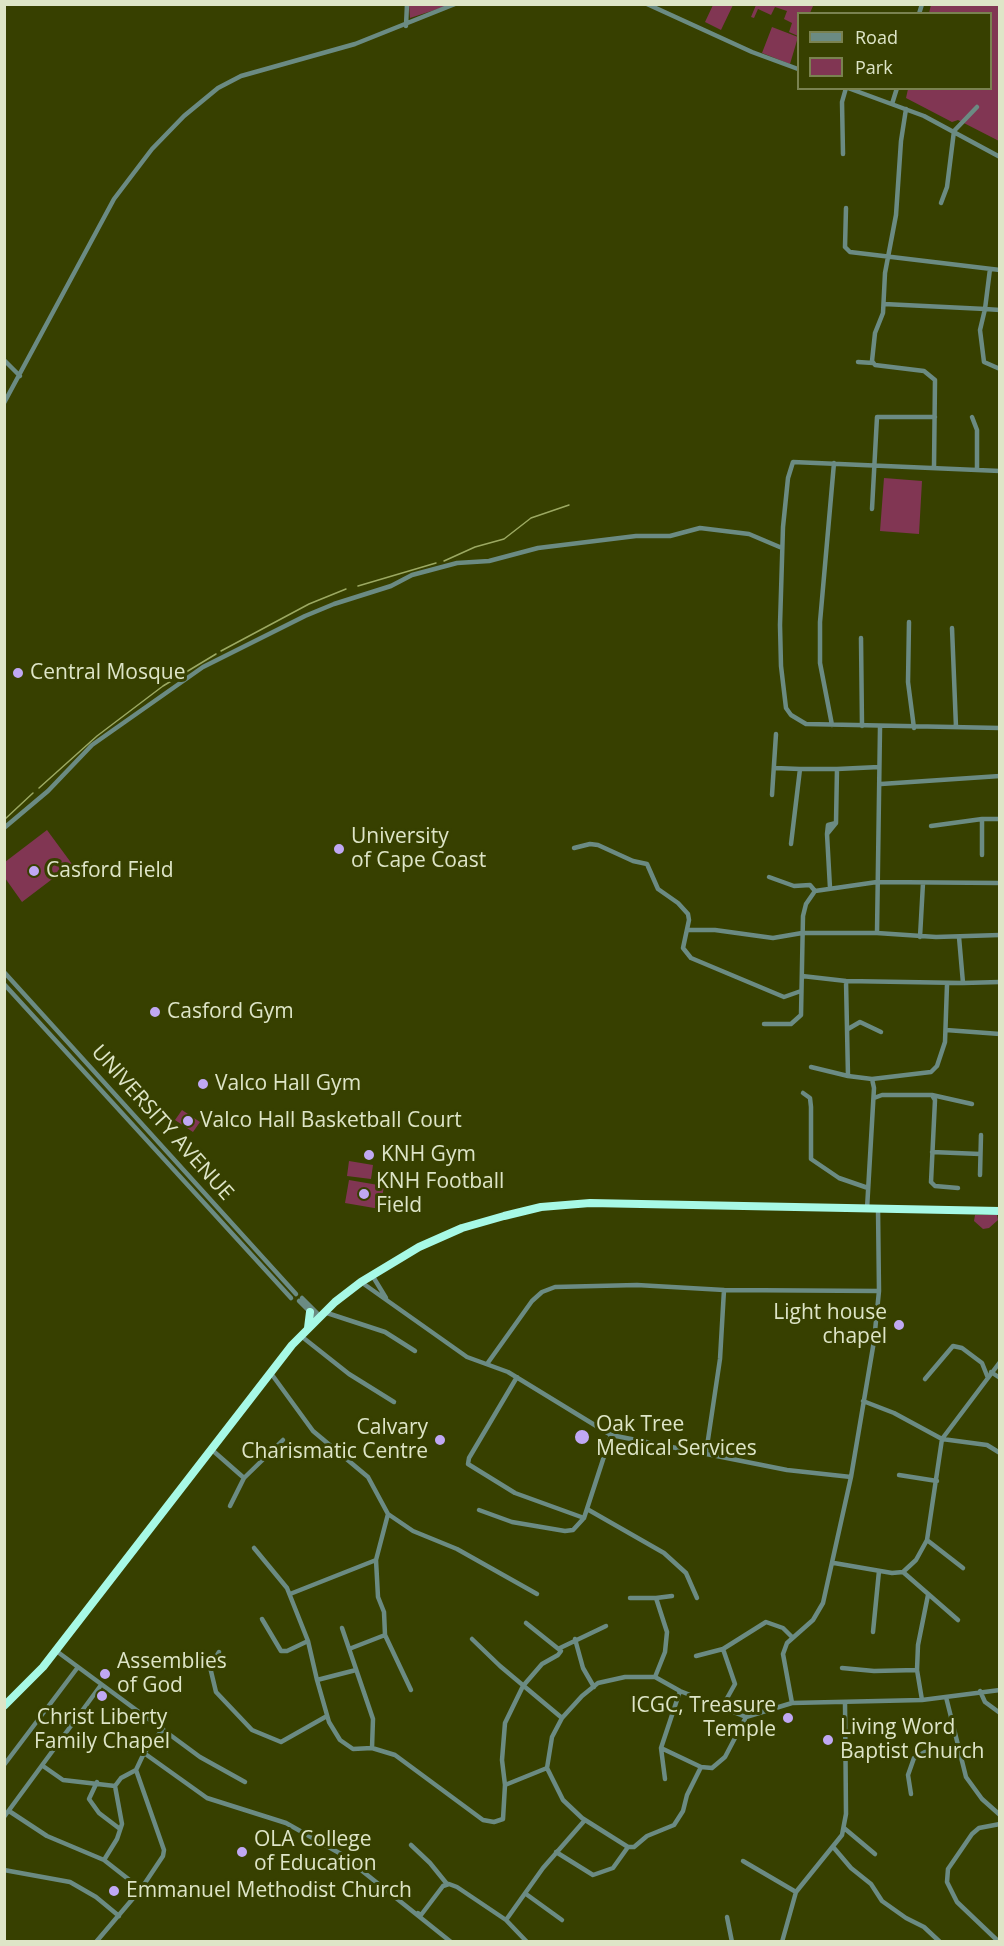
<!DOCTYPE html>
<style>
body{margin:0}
#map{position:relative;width:1004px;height:1946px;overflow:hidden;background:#374000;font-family:"Open Sans",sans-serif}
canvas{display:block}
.frame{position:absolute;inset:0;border:6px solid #dee5c7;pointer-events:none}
.legend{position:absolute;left:797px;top:12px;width:195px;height:78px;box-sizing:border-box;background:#374000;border:2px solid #7a8250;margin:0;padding:8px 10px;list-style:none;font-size:18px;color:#dee5c7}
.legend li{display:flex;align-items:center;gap:12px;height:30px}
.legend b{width:30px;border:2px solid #7a8250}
</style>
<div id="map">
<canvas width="1004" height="1946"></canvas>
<div class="frame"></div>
<ul class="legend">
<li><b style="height:8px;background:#6b8b83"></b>Road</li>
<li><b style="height:16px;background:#813653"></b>Park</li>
</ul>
</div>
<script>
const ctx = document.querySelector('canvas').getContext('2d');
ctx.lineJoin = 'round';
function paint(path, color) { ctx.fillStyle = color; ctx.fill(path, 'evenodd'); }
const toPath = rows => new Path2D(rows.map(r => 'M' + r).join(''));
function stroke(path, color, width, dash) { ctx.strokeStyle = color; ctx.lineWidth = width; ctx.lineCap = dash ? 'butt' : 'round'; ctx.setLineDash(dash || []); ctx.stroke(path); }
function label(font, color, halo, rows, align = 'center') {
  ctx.font = font + ' "Open Sans",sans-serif'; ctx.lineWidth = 6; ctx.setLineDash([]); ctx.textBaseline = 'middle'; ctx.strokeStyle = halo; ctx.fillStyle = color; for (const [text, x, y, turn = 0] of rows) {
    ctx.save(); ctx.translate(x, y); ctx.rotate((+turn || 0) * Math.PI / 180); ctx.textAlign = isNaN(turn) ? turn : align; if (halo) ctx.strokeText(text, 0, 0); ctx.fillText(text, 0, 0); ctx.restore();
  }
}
paint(toPath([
 [409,5,450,5,410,18],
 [713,5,733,5,721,30,705,22],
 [756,5,811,4,813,6,810,13,798,14,798,36,789,32,792,23,784,19,787,11,775,7,771,15,758,9,754,18,751,17],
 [931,5,999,5,999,141,958,120,952,122,906,98,908,89,990,88,990,14,929,13],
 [772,27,798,37,790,64,762,53],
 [884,478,922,481,919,534,880,531],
 [47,830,72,864,22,902,5,878,5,862],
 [182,1110,200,1122,193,1132,175,1120],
 [349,1161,373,1165,371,1179,347,1176],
 [349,1180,384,1186,380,1209,345,1203],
 [975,1215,997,1215,998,1220,989,1228,983,1229,974,1221]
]), '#813653');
stroke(toPath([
 [444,561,475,547,504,539,531,518,569,505],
 [358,586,436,563],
 [221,651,309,604,346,589],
 [39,788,97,736,163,686,216,654],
 [4,820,33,793]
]), '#9ca962', 1.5);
stroke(toPath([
 [647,4,752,52,798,69],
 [919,14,922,4],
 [406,26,407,4],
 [848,88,924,116,1000,157],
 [892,104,897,88],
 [906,109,901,141,896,215,885,273,883,313,875,333,872,361,875,365,924,371,935,380,934,467],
 [843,154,842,102,846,88],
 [941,203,947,187,954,131,977,107],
 [846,208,845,247,850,252,1000,270],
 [884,304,985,309,990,269],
 [1000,310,985,309,980,330,984,362,1000,369],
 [4,360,20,376],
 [858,362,873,363],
 [4,403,114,199,152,149,184,116,218,88,241,76,355,44,455,4],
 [972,417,977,430,977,469],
 [1000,471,793,462,788,478,783,527,780,625,781,666,786,708,791,715,806,724,1000,728],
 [872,509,877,417,935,417],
 [909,622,908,682,914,728],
 [952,628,956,727],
 [861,638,862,726],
 [832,725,820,663,820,622,834,463],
 [775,768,800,769],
 [881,784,1000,776],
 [772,795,776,734],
 [931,826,982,819],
 [4,828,48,791,92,745,203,667,305,616,334,604,391,586,412,575,457,563,489,561,538,548,636,536,670,536,700,528,749,534,782,548],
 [827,834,828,825,836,823],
 [791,844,800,769,837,769],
 [574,848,590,844,598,845,633,861,647,864,658,889,678,903,688,914,689,920,683,948,691,958,784,997,801,991],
 [982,855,982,819,1000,819],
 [769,877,794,886,810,885,815,891],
 [830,888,827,834,836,823,837,769,879,767],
 [688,930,715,930,773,938,802,933,877,933,936,937,1000,935],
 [877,933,880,728],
 [920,937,923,883],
 [4,972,296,1294],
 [802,976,846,981,963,983,959,937],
 [846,981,848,1076,872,1079,874,1088,867,1209],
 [963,983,1000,982],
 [4,984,291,1298],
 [764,1024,791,1024,801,1015,803,916,806,904,815,891,877,882,1000,883],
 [848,1029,860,1022,881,1032],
 [946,1030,1000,1034],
 [811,1067,848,1076],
 [872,1079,931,1072,937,1066,945,1042,947,985],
 [803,1093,810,1098,811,1107,811,1159,839,1178,868,1188],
 [932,1095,972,1104],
 [874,1098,882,1095,932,1095,935,1100,931,1182,935,1186,958,1188],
 [932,1152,980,1154],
 [980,1175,981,1135],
 [372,1275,386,1298],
 [361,1282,467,1357,508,1372,611,1435,787,1470,851,1477],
 [302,1298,320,1316],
 [299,1301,317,1319],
 [324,1312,385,1332,415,1351],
 [301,1336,349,1374,394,1402],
 [487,1364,532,1301,542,1292,555,1287,637,1285,724,1290],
 [270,1372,313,1431,368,1477,388,1514,376,1560,378,1597,384,1612,385,1635,411,1690],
 [991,1372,1000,1378],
 [517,1377,469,1458,468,1464,515,1493,584,1518],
 [925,1379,953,1346,962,1348,982,1363,988,1378],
 [863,1401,894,1413,942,1439,987,1445,1000,1453],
 [211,1449,244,1478,230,1506],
 [706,1453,720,1359,724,1290,879,1291],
 [899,1475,937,1481],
 [244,1478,283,1440],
 [587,1509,664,1553,686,1573,697,1598],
 [479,1510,512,1522,565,1531,573,1530,584,1518,611,1435],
 [388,1514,413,1531,457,1549,537,1594],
 [927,1540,963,1568],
 [254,1548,287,1588,308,1641,317,1680],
 [834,1563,892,1573,903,1572,916,1560,927,1540,942,1439,1000,1362],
 [903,1572,958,1620],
 [290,1594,376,1560],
 [630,1598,656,1598],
 [262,1619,281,1651,287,1651,308,1641],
 [526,1623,561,1651,558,1655,542,1664,523,1686,505,1723,502,1760,505,1785,547,1768],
 [342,1628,373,1719,372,1748,395,1755,483,1820,494,1822,503,1819,505,1785],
 [873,1632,879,1571],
 [472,1639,500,1666,562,1718],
 [575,1639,583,1668,594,1687],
 [560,1648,606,1626],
 [349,1649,385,1635],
 [723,1649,766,1622,783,1628,792,1637],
 [55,1650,200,1757,245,1782],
 [219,1652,210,1667,216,1692,252,1730,281,1742,327,1716],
 [696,1656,723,1649,735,1684,721,1709],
 [842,1668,874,1671,917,1670],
 [356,1670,317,1680,329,1722,340,1740,353,1749,372,1748],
 [655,1677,665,1652,667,1632,656,1598,672,1596],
 [980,1691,985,1702,1000,1713],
 [946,1697,966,1777,982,1799,1000,1815],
 [922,1700,917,1670,918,1645,928,1595],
 [792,1703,783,1654,787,1643,813,1620,823,1603,851,1477,874,1341,879,1291,878,1208],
 [661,1748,701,1767,712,1768,725,1757,746,1717],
 [144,1753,207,1798,286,1823,341,1854,451,1942],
 [4,1765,78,1667],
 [43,1766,63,1780,115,1786],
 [665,1779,661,1748,680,1691],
 [97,1782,89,1799,99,1813,120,1829],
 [115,1786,121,1778,136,1770],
 [911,1794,908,1775,914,1758,925,1752,957,1748],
 [9,1811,47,1836,104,1860,141,1889],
 [4,1817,101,1685],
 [844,1828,875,1854],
 [411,1845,430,1863,447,1884],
 [628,1847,634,1847,647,1836,674,1825,683,1811,687,1795,701,1767],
 [834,1848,851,1868,871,1884,882,1901,906,1918,924,1927,940,1942],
 [556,1852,593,1875,613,1868,628,1847,582,1818,563,1800,547,1768,552,1737,562,1718,582,1696,598,1683,625,1677,655,1677,680,1691,746,1717,792,1703,922,1700,1000,1690],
 [104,1860,117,1839,122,1824,115,1786],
 [743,1861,796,1892],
 [4,1870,70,1882,96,1897,119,1916],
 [526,1894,562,1920],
 [418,1913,421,1915,443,1886,449,1884,457,1887,506,1920,543,1868,585,1820],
 [727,1917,732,1942],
 [506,1920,527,1942],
 [96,1942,141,1889,163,1856,164,1850,136,1770,144,1753,163,1729],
 [782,1942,796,1892,842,1835,846,1814,845,1702],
 [999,1942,957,1902,947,1882,948,1869,972,1834,979,1828,1000,1824]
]), '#6b8b83', 4.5);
stroke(toPath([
 [308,1328,310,1312],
 [4,1706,43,1667,292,1345,335,1302,361,1282,419,1247,462,1228,504,1216,541,1207,590,1203,1000,1211]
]), '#a7f9e6', 8);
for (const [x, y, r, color] of [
 [18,673,6,"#c0a8f4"],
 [339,849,6,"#c0a8f4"],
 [34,871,6,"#c0a8f4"],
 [155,1012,6,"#c0a8f4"],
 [203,1084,6,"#c0a8f4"],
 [188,1121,6,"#c0a8f4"],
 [369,1155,6,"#c0a8f4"],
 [364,1194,6,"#c0a8f4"],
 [899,1325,6,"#c0a8f4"],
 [582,1437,8,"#c0a8f4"],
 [440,1440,6,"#c0a8f4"],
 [105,1674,6,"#c0a8f4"],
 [102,1696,6,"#c0a8f4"],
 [788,1718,6,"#c0a8f4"],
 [828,1740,6,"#c0a8f4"],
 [242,1852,6,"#c0a8f4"],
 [114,1891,6,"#c0a8f4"]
]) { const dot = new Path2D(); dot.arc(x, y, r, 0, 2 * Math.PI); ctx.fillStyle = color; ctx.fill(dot); stroke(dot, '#374000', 2); }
label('21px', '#dee5c7', '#374000', [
 ["Central Mosque",30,673],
 ["University",351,837],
 ["of Cape Coast",351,861],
 ["Casford Field",46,871],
 ["Casford Gym",167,1012],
 ["Valco Hall Gym",215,1084],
 ["Valco Hall Basketball Court",200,1121],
 ["KNH Gym",381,1155],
 ["KNH Football",376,1182],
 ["Field",376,1206],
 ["Light house",887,1313,"right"],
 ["chapel",887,1337,"right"],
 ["Oak Tree",596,1425],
 ["Medical Services",596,1449],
 ["Calvary",428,1428,"right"],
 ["Charismatic Centre",428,1452,"right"],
 ["Assemblies",117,1662],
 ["of God",117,1686],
 ["ICGC, Treasure",776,1706,"right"],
 ["Temple",776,1730,"right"],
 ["Christ Liberty",102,1718,"center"],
 ["Family Chapel",102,1742,"center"],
 ["Living Word",840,1728],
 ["Baptist Church",840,1752],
 ["OLA College",254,1840],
 ["of Education",254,1864],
 ["Emmanuel Methodist Church",126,1891]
], 'left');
label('21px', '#dee5c7', '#374000', [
 ["UNIVERSITY AVENUE",162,1123,48]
]);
</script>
